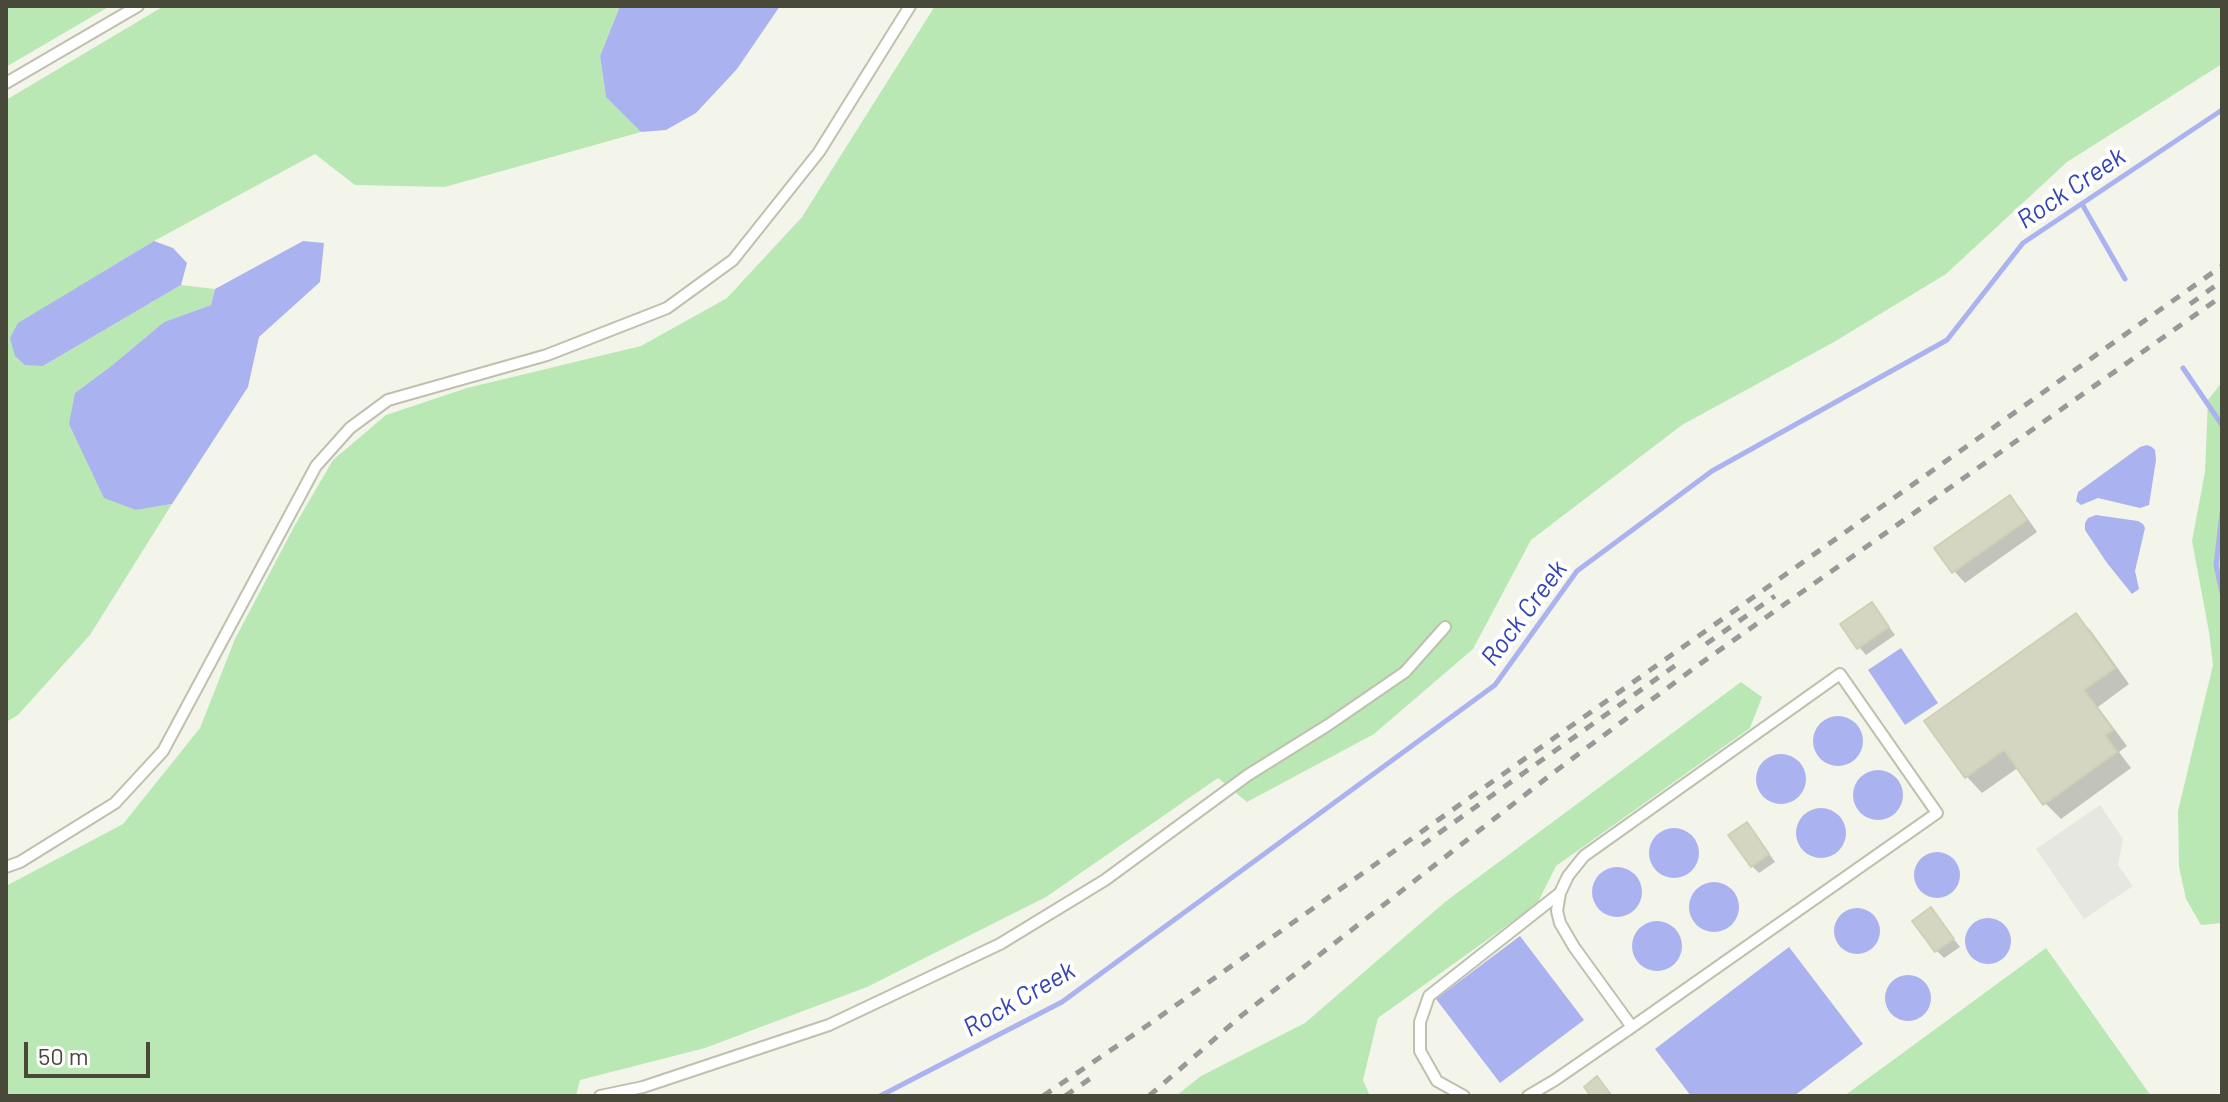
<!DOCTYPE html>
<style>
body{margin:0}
#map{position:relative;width:2228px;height:1102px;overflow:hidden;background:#f3f5eb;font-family:Barlow,sans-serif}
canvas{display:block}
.frame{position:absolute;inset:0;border:8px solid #484939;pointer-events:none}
.scale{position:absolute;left:24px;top:1042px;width:126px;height:36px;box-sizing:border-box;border:4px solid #484939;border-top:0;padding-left:10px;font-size:24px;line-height:28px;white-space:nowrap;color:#484939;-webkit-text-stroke:6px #fff;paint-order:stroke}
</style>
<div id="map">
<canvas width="2228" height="1102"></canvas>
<div class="frame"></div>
<div class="scale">50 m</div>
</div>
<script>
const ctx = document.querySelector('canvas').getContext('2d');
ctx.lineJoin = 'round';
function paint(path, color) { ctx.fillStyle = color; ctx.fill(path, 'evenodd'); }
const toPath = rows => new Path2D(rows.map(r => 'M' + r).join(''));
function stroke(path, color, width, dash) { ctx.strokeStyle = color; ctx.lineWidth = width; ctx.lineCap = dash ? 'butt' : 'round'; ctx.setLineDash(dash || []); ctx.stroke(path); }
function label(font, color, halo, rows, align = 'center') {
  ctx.font = font + ' Barlow,sans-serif'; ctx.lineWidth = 8; ctx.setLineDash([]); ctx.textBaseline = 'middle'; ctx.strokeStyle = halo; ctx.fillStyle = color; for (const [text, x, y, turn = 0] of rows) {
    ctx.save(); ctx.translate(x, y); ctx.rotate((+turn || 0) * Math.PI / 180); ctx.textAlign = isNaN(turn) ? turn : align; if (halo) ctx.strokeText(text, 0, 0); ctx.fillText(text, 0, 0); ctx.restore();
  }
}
paint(toPath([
 [6,6,110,6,6,67],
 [164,6,620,6,600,56,606,97,641,132,445,187,355,185,315,154,154,241,19,323,43,366,181,285,215,289,211,305,164,322,110,367,75,393,136,510,172,504,90,635,18,715,6,722,6,100],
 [935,6,2222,6,2222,64,2067,162,1946,274,1834,342,1682,425,1531,540,1473,649,1374,734,1247,802,1218,778,1046,897,867,987,705,1048,580,1080,576,1096,6,1096,6,886,123,824,200,728,235,639,295,525,333,460,386,415,467,388,641,346,727,298,802,217],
 [2222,382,2222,923,2201,925,2186,899,2179,867,2178,811,2213,665,2209,632,2192,541,2205,472,2208,400],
 [1741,682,1762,697,1750,728,1556,866,1537,904,1378,1018,1363,1080,1370,1096,1176,1096,1201,1076,1305,1023,1445,902],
 [2046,948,2149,1093,2153,1096,1844,1096]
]), '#bae8b5');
paint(toPath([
 [2100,805,2123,839,2118,865,2133,886,2084,919,2036,849]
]), '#e7e7e2');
paint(toPath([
 [620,6,780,6,737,69,696,113,666,130,641,132,606,97,600,56],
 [154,241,173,248,187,263,181,285,43,366,25,365,15,356,10,338,18,323],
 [303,241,324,243,320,282,259,337,248,387,172,504,136,510,104,498,69,424,75,393,110,367,164,322,211,305,215,289],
 [2147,445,2152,447,2155,450,2156,460,2149,505,2140,508,2098,498,2081,505,2076,501,2078,492,2140,447],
 [2096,515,2138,521,2143,524,2145,528,2135,571,2139,589,2132,594,2107,563,2085,530,2085,523,2088,518],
 [1901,648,1938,703,1905,725,1868,670],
 '1813 741a25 25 0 1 1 50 0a25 25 0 1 1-50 0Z',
 '1756 779a25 25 0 1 1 50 0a25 25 0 1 1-50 0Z',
 '1853 795a25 25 0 1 1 50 0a25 25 0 1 1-50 0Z',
 '1796 833a25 25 0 1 1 50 0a25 25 0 1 1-50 0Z',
 '1649 853a25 25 0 1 1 50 0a25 25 0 1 1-50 0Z',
 '1914 875a23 23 0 1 1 46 0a23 23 0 1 1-46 0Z',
 '1592 892a25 25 0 1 1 50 0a25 25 0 1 1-50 0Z',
 '1689 907a25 25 0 1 1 50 0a25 25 0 1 1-50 0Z',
 '1834 931a23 23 0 1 1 46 0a23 23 0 1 1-46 0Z',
 '1965 941a23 23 0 1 1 46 0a23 23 0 1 1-46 0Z',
 '1632 946a25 25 0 1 1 50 0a25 25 0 1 1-50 0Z',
 [1520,936,1584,1020,1500,1083,1436,999],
 [1789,947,1863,1044,1794,1096,1691,1096,1655,1049],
 '1885 998a23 23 0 1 1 46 0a23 23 0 1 1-46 0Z'
]), '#aab3ef');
paint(toPath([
 [2009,498,2021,509,2037,532,1965,583,1954,571],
 [1872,604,1895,635,1866,655,1859,647],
 [2076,615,2091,631,2129,684,2098,707,2127,746,2119,752,2131,768,2061,819,2045,803,2019,767,1982,793,1967,777],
 [1754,832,1775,862,1759,873,1752,866],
 [1931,910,1960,947,1944,958,1937,951]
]), '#0003');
stroke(toPath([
 [2082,204,2125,279],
 [2183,368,2222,425],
 [2222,513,2216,565,2222,593],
 [880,1096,1062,1002,1495,685,1577,571,1712,471,1947,340,2023,243,2222,110]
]), '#aab3ef', 5);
const building = toPath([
 [2010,495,2027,520,1952,573,1934,548,2010,495],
 [1872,602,1889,627,1857,649,1840,624,1872,602],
 [2076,613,2115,668,2084,690,2113,730,2105,735,2117,752,2043,805,2004,750,1965,778,1924,721,2076,613],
 [1747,822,1769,854,1751,867,1728,835,1747,822],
 [1931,907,1954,939,1935,952,1912,921,1931,907],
 [1597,1076,1612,1096,1591,1096,1584,1087,1597,1076]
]);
paint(building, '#d5d6c1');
stroke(building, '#cfd1b4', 2);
const lane = toPath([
 [6,83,138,6],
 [6,867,20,862,115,803,163,751,316,466,350,428,388,400,547,355,667,308,733,260,819,152,910,6],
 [600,1096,643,1087,829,1025,1000,944,1105,880,1248,775,1328,725,1405,672,1445,627],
 [1464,1096,1437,1081,1420,1051,1420,1022,1429,996,1560,893],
 [1528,1096,1555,1080,1568,1071,1632,1027,1937,813,1840,674,1584,856,1568,876,1560,893,1557,911,1560,923,1574,947,1632,1027]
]);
stroke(lane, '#bec1ae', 14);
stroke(lane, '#fff', 10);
stroke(toPath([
 [2190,304,2222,281],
 [1706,644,1775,596],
 [1422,845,1676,665],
 [1043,1096,1148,1025,2222,266],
 [1065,1096,1091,1078],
 [1149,1096,1241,1016,1553,773,1697,666,2222,296]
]), '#999', 5, [10, 10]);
label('italic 26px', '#3443b4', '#fff', [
 ["Rock Creek",2071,188,-34],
 ["Rock Creek",1524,613,-53],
 ["Rock Creek",1019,999,-30]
]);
</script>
